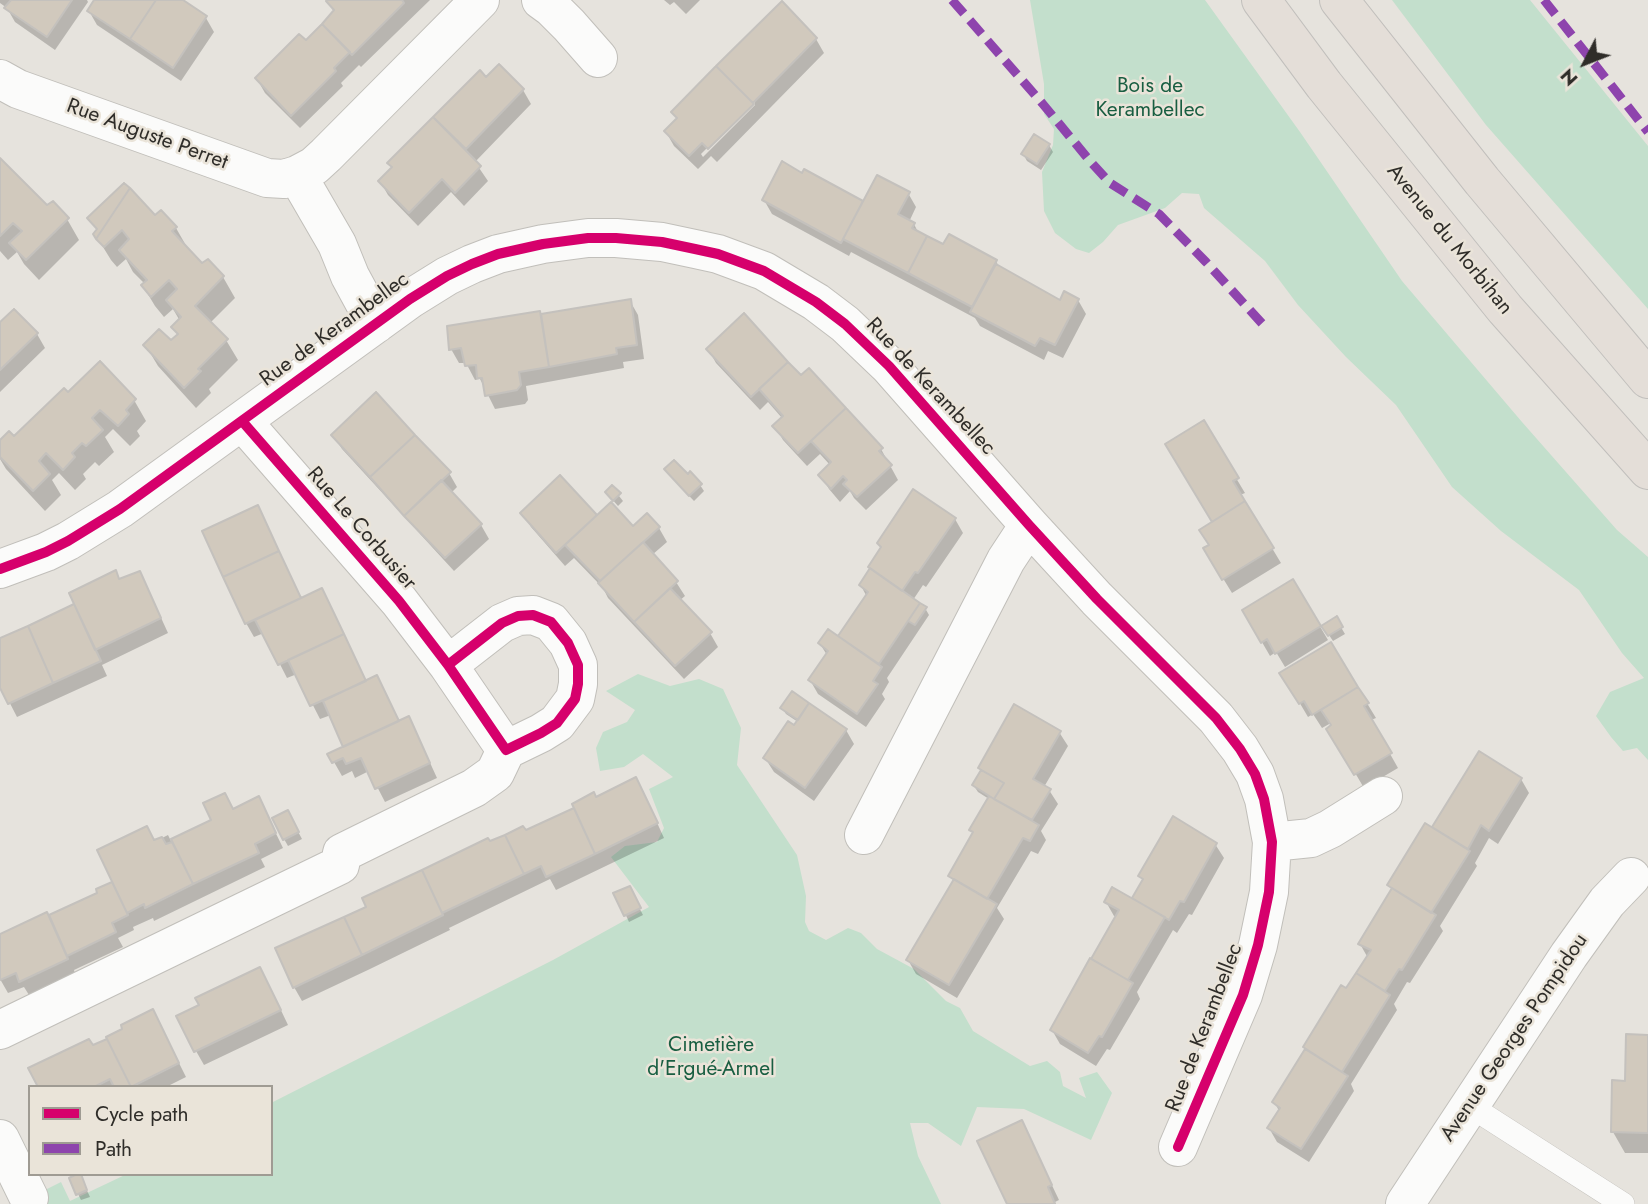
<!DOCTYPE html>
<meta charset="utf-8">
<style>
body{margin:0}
#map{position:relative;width:1648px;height:1204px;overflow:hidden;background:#e6e3dd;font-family:Jost,sans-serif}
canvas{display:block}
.legend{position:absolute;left:28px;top:1085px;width:245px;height:91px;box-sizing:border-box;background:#eae4d9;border:2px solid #9f9b93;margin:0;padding:9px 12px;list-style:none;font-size:21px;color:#2f2d29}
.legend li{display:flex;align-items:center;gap:14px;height:35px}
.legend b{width:35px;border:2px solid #9f9b93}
.north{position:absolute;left:1550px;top:28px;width:70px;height:70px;-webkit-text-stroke:5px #eae4d9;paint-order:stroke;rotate:228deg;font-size:19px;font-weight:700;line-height:28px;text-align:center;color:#2f2d29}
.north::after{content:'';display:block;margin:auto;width:24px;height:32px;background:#2f2d29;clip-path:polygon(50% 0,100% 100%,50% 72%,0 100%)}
</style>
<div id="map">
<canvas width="1648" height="1204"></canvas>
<ul class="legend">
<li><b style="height:9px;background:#d6006c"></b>Cycle path</li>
<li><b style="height:9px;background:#8e44ad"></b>Path</li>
</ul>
<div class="north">N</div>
</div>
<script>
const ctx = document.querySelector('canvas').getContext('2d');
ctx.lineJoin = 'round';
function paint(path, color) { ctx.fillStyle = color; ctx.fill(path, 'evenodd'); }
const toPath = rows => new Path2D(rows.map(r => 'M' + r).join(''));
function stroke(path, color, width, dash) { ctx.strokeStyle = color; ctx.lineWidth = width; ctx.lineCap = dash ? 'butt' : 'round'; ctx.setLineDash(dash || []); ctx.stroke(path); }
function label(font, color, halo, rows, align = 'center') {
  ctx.font = font + ' Jost,sans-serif'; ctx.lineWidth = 5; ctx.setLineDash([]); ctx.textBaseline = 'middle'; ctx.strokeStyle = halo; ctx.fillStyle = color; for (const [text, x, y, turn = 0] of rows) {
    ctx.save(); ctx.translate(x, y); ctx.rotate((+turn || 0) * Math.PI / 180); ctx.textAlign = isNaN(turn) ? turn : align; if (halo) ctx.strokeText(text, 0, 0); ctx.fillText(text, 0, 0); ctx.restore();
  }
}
paint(toPath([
 [1030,0,1205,0,1300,132,1402,281,1522,422,1617,530,1648,557,1648,760,1637,748,1623,751,1611,737,1596,716,1610,692,1644,678,1622,653,1579,590,1501,531,1452,487,1396,405,1346,357,1298,305,1265,261,1204,208,1199,194,1182,193,1165,208,1118,225,1103,242,1089,253,1076,249,1055,233,1044,211,1042,172,1053,145,1054,129,1044,114,1044,84],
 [1392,0,1530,0,1648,146,1648,309,1486,125],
 [638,674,670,686,699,679,723,689,741,728,737,765,797,855,806,896,805,922,809,931,826,940,848,928,861,933,877,949,914,969,946,1001,960,1008,973,1031,1030,1066,1047,1061,1060,1072,1063,1086,1086,1098,1079,1078,1097,1072,1112,1093,1091,1140,1024,1109,977,1107,961,1146,928,1123,910,1123,918,1156,941,1204,17,1204,61,1182,70,1201,127,1174,271,1174,271,1103,553,960,649,907,611,857,625,846,657,842,664,828,649,789,673,777,643,754,624,767,600,771,596,748,603,732,627,722,635,710,606,691]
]), '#c3dfcc');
paint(toPath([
 [0,0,87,0,88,2,55,50,15,22,7,8,0,3],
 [96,0,180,0,206,18,214,32,181,81,97,25,89,11],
 [329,0,430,0,361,67,359,65,341,83,343,86,300,128,265,93,257,79,306,42,334,12,328,1],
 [664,0,700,0,686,14,674,2,670,5],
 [782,3,816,39,824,53,717,162,711,156,698,169,674,146,666,132,678,120,673,112],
 [755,100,755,105,703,157,701,154],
 [499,66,523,90,531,104,475,162,488,181,464,206,451,192,418,226,388,195,380,181,393,169,390,163,480,73,486,80],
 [1049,145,1053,152,1041,170,1027,161,1023,154],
 [0,160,47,208,67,219,79,240,39,280,24,264,17,252,8,260,0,251],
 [804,172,864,204,908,193,916,207,909,222,914,224,919,234,944,247,996,261,1000,269,1061,302,1078,300,1086,314,1063,358,1048,351,1044,360,980,326,975,318,851,252,849,256,772,214,764,200,803,175],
 [89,218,155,218,176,228,188,249,202,265,223,277,235,298,210,323,226,340,238,360,209,389,211,393,196,408,158,366,146,346,171,342,178,336,173,327,180,321,173,309,164,317,155,306,143,286,145,284,133,272,126,259,117,267,111,260,95,234,98,231],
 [630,301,638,315,644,359,623,362,624,368,526,386,528,400,525,404,495,409,480,379,475,380,466,363,459,363,451,349,540,312,541,316],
 [0,324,37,334,45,348,0,392],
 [708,349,801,378,809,370,881,449,898,480,866,510,854,498,850,491,840,502,829,489,821,475,830,465,820,454,807,466,783,440,775,426,782,418,768,402,760,410,716,363],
 [68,395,134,400,146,421,137,431,140,436,130,446,113,429,105,437,114,452,99,466,95,462,83,474,86,479,75,490,59,473,52,480,61,495,45,511,6,469,0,459,0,443,14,439],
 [1203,423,1245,493,1240,495,1281,563,1232,593,1205,549,1211,546,1214,523],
 [333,435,449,473,457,487,451,493,481,525,489,539,454,571,342,449],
 [667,470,688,477,700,485,704,491,694,501,670,476],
 [560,478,597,518,633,528,659,528,667,542,652,555,676,582,685,596,679,601,710,633,718,647,684,679,608,598,603,588,574,558,565,566,531,527,523,513],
 [612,487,623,501,618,506,611,498],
 [955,519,963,533,926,587,923,585,913,600,925,608,929,615,887,678,889,682,882,694,885,699,866,727,818,694,810,680,827,655,820,644,838,638,867,597,860,584,882,549,879,544],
 [265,521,301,600,399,723,408,718,416,732,437,778,385,802,369,771,355,778,352,771,342,776,330,755,346,748,331,715,320,719,297,674,287,678,264,633,254,637,246,623],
 [120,581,147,587,168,633,102,665,107,676,17,717,0,684,0,640,76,605],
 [1293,581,1328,640,1285,667,1276,652,1270,656,1244,611],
 [1336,619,1345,634,1333,641,1323,626],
 [1331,644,1376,718,1371,720,1398,768,1364,788,1329,729,1333,726,1331,723,1322,728,1313,714,1308,717,1282,673],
 [782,708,846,730,854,744,814,801,774,772,765,758,798,722,786,714],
 [1059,732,1068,746,1044,787,1049,790,1058,804,1041,831,1046,840,1038,854,1031,851,997,908,1004,919,957,998,916,974,908,960,954,882,951,876,974,834,971,830,989,799,978,792,974,786,982,772,980,768],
 [1480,753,1521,779,1529,793,1498,844,1489,838,1475,863,1477,866,1440,926,1443,931,1410,983,1407,982,1394,1004,1397,1010,1351,1084,1354,1091,1309,1162,1277,1142,1269,1128,1279,1111,1275,1103,1307,1050,1305,1047,1346,991,1368,958,1360,944,1393,891,1389,885,1432,829],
 [644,794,664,838,556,890,550,879,449,928,450,930,370,969,302,1001,294,987,368,908,490,843,525,832,596,799],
 [234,811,266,813,283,848,261,859,265,867,154,921,153,918,133,927,134,930,118,938,123,947,74,970,75,974,29,995,24,987,8,993,0,979,0,936,48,918,99,894,98,890,115,883,154,842,168,835,171,841],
 [288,813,302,839,288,846,284,839],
 [1215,844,1224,858,1192,915,1189,914,1177,933,1173,930,1137,992,1140,999,1110,1050,1107,1049,1096,1066,1060,1044,1052,1030,1117,917,1114,916,1106,902,1133,901,1144,882,1140,876],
 [629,888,643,915,629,922,616,894],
 [268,983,288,1025,204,1065,196,1051],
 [153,1011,186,1077,166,1087,40,1087,92,1047,110,1040],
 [1648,1036,1648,1153,1625,1153,1613,1132,1627,1083],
 [1029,1137,1059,1200,1055,1202,1056,1204,1009,1204],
 [83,1182,90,1197,81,1200,78,1194]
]), '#0003');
const building = toPath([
 [11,0,72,0,47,37,4,8,11,0],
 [94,0,156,0,130,39,87,11,94,0],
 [156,0,183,0,207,16,173,68,130,39,156,0],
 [327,0,402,0,404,3,352,55,322,24,334,10,326,1,327,0],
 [782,1,817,38,753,103,716,66,782,1],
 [322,24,350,52,334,68,336,71,291,116,255,78,299,34,306,40,322,24],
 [499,64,524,89,466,149,433,117,480,70,486,77,499,64],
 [716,66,754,104,708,149,702,143,689,156,664,131,677,118,671,112,716,66],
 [433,117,481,166,455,193,442,179,409,213,378,181,392,167,387,163,433,117],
 [1034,134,1050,144,1037,164,1021,154,1034,134],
 [0,158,47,205,53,201,69,218,26,260,9,243,22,231,13,223,0,236,0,158],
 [782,161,802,173,804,169,863,201,841,243,762,200,782,161],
 [877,175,910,192,898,214,915,223,912,228,927,236,908,273,843,239,877,175],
 [124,183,130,188,96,239,93,234,97,229,87,218,124,183],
 [130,188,155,215,161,210,177,227,172,231,202,263,208,259,224,276,195,306,228,339,198,369,201,371,184,388,143,345,159,329,171,340,178,334,171,327,181,317,166,300,177,289,169,280,151,297,141,285,147,280,119,250,129,239,122,230,104,247,96,239,130,188],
 [949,234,997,260,972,307,908,273,927,236,943,244,949,234],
 [996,264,1060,300,1064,291,1079,299,1055,345,1040,338,1035,346,970,312,996,264],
 [631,299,637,345,616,348,617,354,549,367,541,314,631,299],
 [14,309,38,333,0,370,0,322,14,309],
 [540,311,549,367,519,372,521,385,517,390,485,396,482,378,477,378,476,365,465,366,461,348,449,350,447,326,540,311],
 [744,313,788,362,751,397,706,349,744,313],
 [100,361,136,399,126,410,129,414,118,426,100,410,92,418,103,430,86,446,82,443,72,453,75,457,63,470,46,453,39,461,50,474,33,491,0,457,0,440,9,431,14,436,64,388,68,392,100,361],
 [788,362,801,375,809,368,846,408,798,453,772,426,783,416,759,389,788,362],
 [376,392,415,435,370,477,331,435,376,392],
 [846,408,883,448,879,451,892,465,857,497,843,484,847,480,843,476,831,489,818,475,831,462,811,441,846,408],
 [1204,420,1239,478,1233,481,1245,501,1212,522,1165,444,1204,420],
 [415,435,451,472,404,516,370,477,415,435],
 [674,460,688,474,690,471,702,484,689,496,664,469,674,460],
 [560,475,597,515,556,553,520,513,560,475],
 [441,480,482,524,445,558,404,516,441,480],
 [612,485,621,493,613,501,605,492,612,485],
 [913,489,956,518,918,573,915,572,902,591,868,567,881,547,877,543,913,489],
 [1245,501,1274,548,1222,580,1203,548,1209,545,1199,530,1245,501],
 [611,502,633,526,647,513,660,527,600,581,565,545,611,502],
 [258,505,279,551,223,577,202,531,258,505],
 [643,542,678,581,634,622,598,583,643,542],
 [279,551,301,598,245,624,223,577,279,551],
 [870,568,920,603,879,664,838,636,868,592,859,585,870,568],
 [116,570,119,579,140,571,161,618,95,650,69,593,116,570],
 [1293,579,1321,626,1275,654,1267,639,1261,643,1242,610,1293,579],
 [322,588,344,634,278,665,255,620,322,588],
 [670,588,712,632,675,666,634,622,670,588],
 [920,603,927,607,915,625,908,621,920,603],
 [74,604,101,661,53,683,28,626,74,604],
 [1337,616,1343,627,1328,636,1321,626,1337,616],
 [28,626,53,683,8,704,0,688,0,638,28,626],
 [828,629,882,667,873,681,878,684,857,714,808,680,828,651,818,643,828,629],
 [344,634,366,681,310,706,288,660,344,634],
 [1331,642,1358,687,1312,715,1304,701,1299,704,1279,673,1331,642],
 [377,675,399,721,343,747,323,701,377,675],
 [1358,687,1369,703,1364,706,1392,753,1354,775,1326,729,1331,725,1321,710,1358,687],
 [792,691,809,703,798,720,780,708,792,691],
 [809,703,847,729,805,788,763,758,788,721,794,725,809,703],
 [1014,704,1061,731,1033,779,1051,789,1032,820,994,799,1004,783,978,768,1014,704],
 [409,716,430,763,375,789,361,758,346,764,343,758,332,763,327,754,409,716],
 [1479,751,1522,778,1489,831,1481,825,1468,849,1432,827,1479,751],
 [981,770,1004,783,994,799,972,785,981,770],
 [636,777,658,823,595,854,572,804,594,792,596,797,636,777],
 [225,793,233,809,259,796,276,833,255,844,259,853,193,884,171,839,211,820,203,803,225,793],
 [989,796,1039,825,1030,841,1023,838,987,899,948,876,973,832,969,830,989,796],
 [574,808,595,854,546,877,541,866,524,874,505,835,523,826,526,830,574,808],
 [288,810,299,832,283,840,272,818,288,810],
 [1173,816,1217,843,1184,902,1180,901,1169,920,1132,898,1143,879,1138,876,1173,816],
 [1425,823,1470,851,1431,913,1387,885,1425,823],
 [147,826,154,840,162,837,166,844,172,842,193,884,145,908,144,904,127,913,97,850,147,826],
 [505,835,524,874,442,913,422,870,488,838,490,841,505,835],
 [422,870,443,915,362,955,344,917,366,907,362,898,422,870],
 [954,879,997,904,949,985,906,960,954,879],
 [112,882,128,915,112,923,116,932,67,956,49,915,97,893,96,889,112,882],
 [630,886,641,908,624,916,613,893,630,886],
 [1112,887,1165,917,1128,980,1091,959,1119,910,1104,902,1112,887],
 [1392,888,1436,915,1402,970,1399,969,1385,991,1356,973,1371,950,1358,944,1392,888],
 [47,912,68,959,19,982,16,973,0,980,0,934,47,912],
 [344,917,362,955,293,988,275,948,344,917],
 [1090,958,1133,983,1102,1037,1099,1036,1088,1053,1050,1030,1090,958],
 [260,967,281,1010,194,1052,176,1016,199,1005,195,998,260,967],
 [1356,973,1390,995,1342,1072,1303,1047,1341,985,1346,988,1356,973],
 [153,1009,179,1063,131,1087,106,1037,122,1029,121,1025,153,1009],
 [1626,1034,1648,1035,1648,1133,1611,1132,1612,1080,1625,1081,1626,1034],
 [89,1039,93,1045,107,1039,131,1087,114,1087,110,1079,94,1087,38,1087,28,1068,89,1039],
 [1305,1049,1348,1076,1301,1149,1267,1128,1280,1108,1272,1102,1305,1049],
 [1022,1120,1052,1185,1048,1187,1055,1204,1007,1204,977,1141,1022,1120],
 [77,1174,81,1174,87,1190,76,1195,69,1178,77,1174]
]);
paint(building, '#d1c9bd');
stroke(building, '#c4c1bd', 2);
const service = toPath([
 [1470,1106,1623,1204]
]);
const minor = toPath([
 [541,0,552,8,569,25,598,58],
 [0,79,18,89,267,178,284,179,297,175,337,244,350,276,376,324],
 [297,175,314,166,326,155,480,0],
 [242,421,399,601,448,665,506,750,541,733,557,723,575,699,578,684,578,665,568,643,551,622,533,615,518,616,502,623,448,665],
 [0,569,46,552,68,541,120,509,410,299,447,276,472,264,498,254,543,244,588,238,616,238,662,242,695,249,718,254,764,271,816,302,845,324,889,366,1029,525,1097,599,1216,718,1240,749,1255,774,1264,799,1272,842,1269,892,1258,945,1243,995,1178,1147],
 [864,835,1006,560,1029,525],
 [1272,842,1311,838,1330,829,1383,796],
 [0,1030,340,865,342,853,474,788,495,773,506,750],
 [0,1139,29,1198],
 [1405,1204,1569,955,1607,902,1631,877]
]);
const trunk = toPath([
 [1261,0,1324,85,1505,309,1648,470],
 [1339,0,1482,181,1648,379]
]);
stroke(service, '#c1bfba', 24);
stroke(minor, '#c1bfba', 40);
stroke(trunk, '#c1bfbc', 40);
stroke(service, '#fbfbfa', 23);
stroke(minor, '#fbfbfa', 38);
stroke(trunk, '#e4ded8', 38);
stroke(toPath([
 [952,0,1042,103,1090,161,1110,183,1159,214,1206,262,1268,330],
 [1544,0,1648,132]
]), '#8e44ad', 9, [18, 9]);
stroke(toPath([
 [242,421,399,601,448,665,506,750,541,733,557,723,575,699,578,684,578,665,568,643,551,622,533,615,518,616,502,623,448,665],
 [0,569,46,552,68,541,120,509,410,299,447,276,472,264,498,254,543,244,588,238,616,238,662,242,695,249,718,254,764,271,816,302,845,324,889,366,1029,525,1097,599,1216,718,1240,749,1255,774,1264,799,1272,842,1269,892,1258,945,1243,995,1178,1147]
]), '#d6006c', 10);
label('21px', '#185e41', '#eae4d9', [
 ["Bois de",1150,87],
 ["Kerambellec",1150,111],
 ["Cimetière",711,1046],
 ["d'Ergué-Armel",711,1070]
]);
label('21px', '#2f2d29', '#eae4d9', [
 ["Rue Auguste Perret",147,135,20],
 ["Avenue du Morbihan",1449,240,51],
 ["Rue de Kerambellec",335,330,-36],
 ["Rue de Kerambellec",930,387,47],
 ["Rue Le Corbusier",361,529,49],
 ["Rue de Kerambellec",1205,1028,-69],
 ["Avenue Georges Pompidou",1515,1038,-56]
]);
</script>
